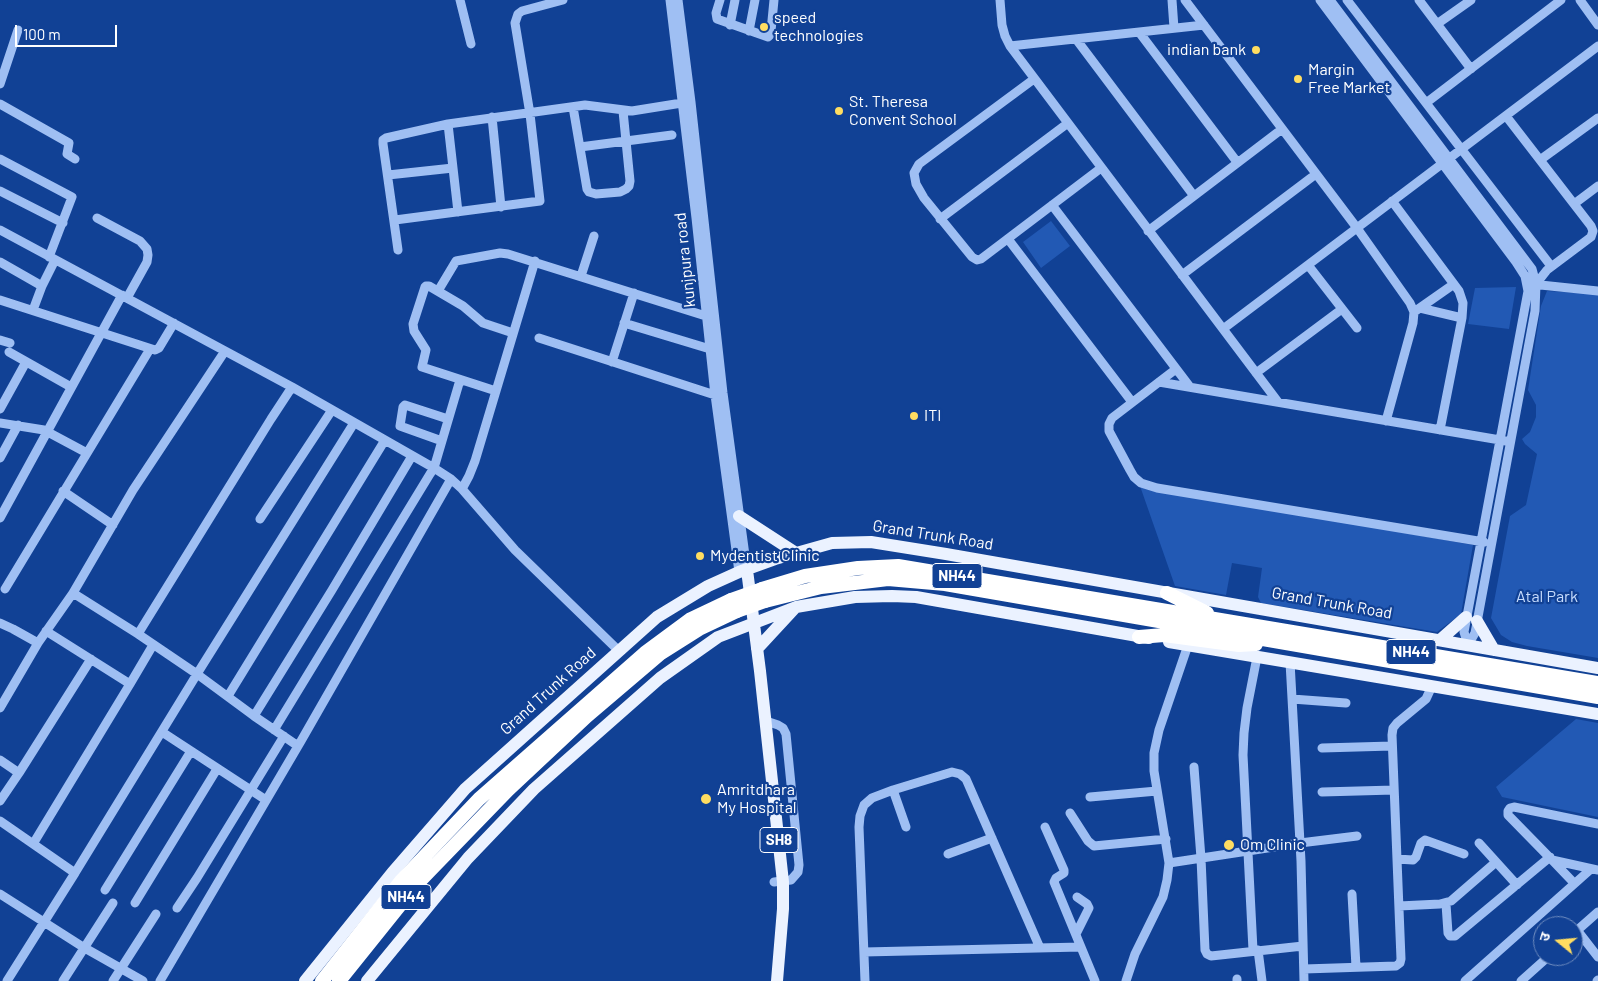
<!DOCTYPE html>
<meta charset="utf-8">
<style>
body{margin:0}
#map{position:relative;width:1598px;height:981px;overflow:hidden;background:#114195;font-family:Barlow,"Noto Sans Devanagari",sans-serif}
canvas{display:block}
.north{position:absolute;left:1533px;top:916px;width:50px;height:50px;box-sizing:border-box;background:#114195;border:1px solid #708dbf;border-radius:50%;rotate:287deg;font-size:14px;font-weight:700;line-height:20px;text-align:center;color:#fff}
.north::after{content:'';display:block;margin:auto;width:18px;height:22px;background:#ffdd61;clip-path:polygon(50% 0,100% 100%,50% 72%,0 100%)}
.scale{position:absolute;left:15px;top:25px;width:102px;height:22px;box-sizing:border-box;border:2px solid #fff;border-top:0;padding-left:6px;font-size:15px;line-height:18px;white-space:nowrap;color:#fff;-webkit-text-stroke:4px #114195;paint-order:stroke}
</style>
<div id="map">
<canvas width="1598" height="981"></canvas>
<div class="north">उ</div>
<div class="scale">100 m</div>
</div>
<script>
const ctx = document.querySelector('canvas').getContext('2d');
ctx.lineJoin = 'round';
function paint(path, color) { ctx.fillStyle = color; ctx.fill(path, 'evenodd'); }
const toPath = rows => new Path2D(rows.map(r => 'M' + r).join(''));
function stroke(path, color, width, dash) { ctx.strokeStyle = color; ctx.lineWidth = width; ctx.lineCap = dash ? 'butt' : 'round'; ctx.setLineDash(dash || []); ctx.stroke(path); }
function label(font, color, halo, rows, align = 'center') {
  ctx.font = font + ' Barlow,sans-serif'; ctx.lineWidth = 4.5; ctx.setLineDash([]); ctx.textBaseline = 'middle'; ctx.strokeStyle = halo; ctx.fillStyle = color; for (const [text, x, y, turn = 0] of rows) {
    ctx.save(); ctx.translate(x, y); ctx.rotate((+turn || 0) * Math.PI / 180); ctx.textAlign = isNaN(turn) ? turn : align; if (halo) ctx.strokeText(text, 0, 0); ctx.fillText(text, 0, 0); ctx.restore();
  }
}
paint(toPath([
 [1051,221,1070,246,1041,268,1023,242],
 [1516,287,1509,329,1468,324,1475,288],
 [1547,291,1598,294,1598,658,1527,646,1512,642,1501,635,1491,618,1510,516,1526,505,1537,454,1525,444,1522,439,1530,432,1536,417,1536,405,1528,390,1541,306],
 [1140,486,1473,545,1461,614,1437,632,1261,603,1258,597,1262,568,1232,563,1226,595,1175,586],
 [1576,719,1598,723,1598,817,1502,797,1496,787]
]), '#2259b4');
stroke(toPath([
 [460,0,471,44],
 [670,0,696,218,715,395,739,572],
 [678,0,691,102,723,393,747,570],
 [720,0,716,13,717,19,768,37,770,35,771,31,774,0],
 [1000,0,1002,25,1005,36,1010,46,1278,402],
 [1172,0,1174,28],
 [1185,0,1357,228,1410,303,1414,312,1413,323,1386,421],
 [1320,0,1516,262,1525,276,1528,291,1464,632,1468,645],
 [1330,0,1532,269,1536,284,1535,311,1475,633,1468,645],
 [1347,0,1551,266],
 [1419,0,1471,69],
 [1580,0,1598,25],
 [1437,24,1471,0],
 [730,25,735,0],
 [749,31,755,0],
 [1139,32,1237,162],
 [1076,39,1194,196],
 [1010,46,1204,25],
 [1034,79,919,164,914,173,916,184,924,198,972,257,977,260,981,259,1101,168],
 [0,84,18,30],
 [1426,103,1561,0],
 [0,104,69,143,67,154,75,159],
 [573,107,587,189,589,192,596,194,620,192,626,189,629,186,630,181,623,111],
 [1506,116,1591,226,1593,231,1591,237,1547,270,1536,284],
 [492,117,501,207],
 [448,124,458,212],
 [580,147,672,135],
 [0,159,72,197,49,257],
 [1540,160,1598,118],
 [388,175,453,168],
 [0,191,63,223],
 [1392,201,1459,291,1463,303,1462,318,1440,430],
 [1574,204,1598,186],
 [1052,205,1190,387],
 [97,218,140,241,147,249,148,255,147,262,127,298],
 [940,219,1068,123],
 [395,220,540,201,530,114,515,23,518,14,522,11,563,0],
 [0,230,292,387,434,468,451,479,462,489,515,550,619,651],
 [1148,231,1282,129],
 [1008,239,1132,402],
 [398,250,383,144,383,140,386,138,448,124,585,105,632,111,688,102],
 [0,262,42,286],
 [1308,265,1357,328],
 [1182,275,1316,174],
 [581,276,594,236],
 [1531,284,1598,291],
 [438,291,456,261,500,253,508,254,709,317],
 [0,300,155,350,159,348,174,323],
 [1420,308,1462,318],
 [33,310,42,286,55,260],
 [1414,312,1454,284],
 [624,323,710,349],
 [1223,329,1598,46],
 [539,338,715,395],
 [0,340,10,343],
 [9,352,71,387],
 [612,362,634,293],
 [1176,369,1112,418,1109,424,1109,431,1130,470,1134,477,1141,483,1157,488,1484,542],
 [1256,373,1342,309],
 [1159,382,1506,441],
 [496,391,422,367,426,350,414,331,413,324,425,287,426,286,429,286,463,306,483,323,513,333],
 [0,409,26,362],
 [0,423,44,430,87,453],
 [442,441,400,426,403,407,405,405,448,419],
 [0,458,18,425],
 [462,489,469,476,475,461,535,261],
 [63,491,113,525],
 [0,518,122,295],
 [260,519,332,410],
 [5,589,150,349],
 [73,593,133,490,225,351],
 [0,623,13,629,38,643],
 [46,631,130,684,153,645],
 [138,634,197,674,254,716,332,590,412,456],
 [1290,662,1301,861,1304,981],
 [228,696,385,440],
 [1292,699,1346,703],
 [0,708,38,643,73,593,138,634,271,419,292,387],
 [254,716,298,746],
 [766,721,778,725,783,728,786,734,799,865,798,872,791,880,774,882],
 [274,730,430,474,434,468,460,380],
 [162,732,266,800],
 [1322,748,1392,746],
 [0,760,19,773,0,801],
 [1194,767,1201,858,1205,950,1207,954,1211,956,1303,946],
 [19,773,91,659],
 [893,790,906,827],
 [1322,792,1394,790],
 [1090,797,1157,791],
 [1070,813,1088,841,1094,846,1166,839],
 [0,821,75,873,197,674,354,423],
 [1598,824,1514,807,1510,808,1508,811,1508,815,1552,860,1598,870],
 [1045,827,1064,870,1064,873,1056,878,1054,882,1095,981],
 [1479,843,1517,885],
 [33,844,130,684],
 [948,854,992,838],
 [1397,859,1413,860,1416,857,1421,843,1425,840,1464,854],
 [1552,860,1574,883],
 [1169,863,1300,843,1357,836],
 [105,890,191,751],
 [0,894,83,947,143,981],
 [1352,894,1356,967],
 [135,903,217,769],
 [1446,904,1448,933,1450,936,1455,936,1550,857],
 [1399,906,1440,904,1451,901,1496,862],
 [177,908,197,878,284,736],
 [1577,930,1598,957],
 [1076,934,1089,908,1087,904,1077,897],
 [1573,934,1598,912],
 [1253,950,1243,755,1244,733,1247,708,1257,657],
 [1258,950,1262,981],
 [864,952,1081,947],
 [1304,969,1396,966,1400,963,1401,959,1392,735,1393,728,1397,723,1426,699,1432,686],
 [1237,979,1237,981],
 [7,981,75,873],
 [63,981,113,903],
 [113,981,156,914],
 [160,981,301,741,451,479],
 [865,981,859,827,860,816,864,805,872,798,893,790,952,772,960,774,966,779,1040,948],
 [1126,981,1135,954,1163,897,1167,880,1169,863,1154,771,1154,753,1159,730,1188,645],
 [1465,981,1591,869],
 [1521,981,1549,956],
 [1597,981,1598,980]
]), '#9fbff3', 9);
stroke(toPath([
 [739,516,796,553],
 [747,570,760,671,783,882,783,909,777,981],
 [1477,621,1494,650],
 [1440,640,1466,617],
 [1169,642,1598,714],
 [757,649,794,609],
 [305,981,392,873,465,789,657,617,708,586,739,572,775,559,832,543,871,542,946,554,1598,668],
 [367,981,468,858,534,789,660,678,718,637,796,607,855,597,892,596,916,597,1149,638]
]), '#ebf2ff', 12);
stroke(toPath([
 [762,589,805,576,858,568,898,566,1598,683],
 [1167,593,1207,613],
 [765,601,821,587,888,579,945,584,1598,697],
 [1139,637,1164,635,1239,645,1256,644],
 [322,981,401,881,479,799,645,653,691,619,731,600],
 [339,981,416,885,508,790,587,716,661,653,699,629,737,611]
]), '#fff', 14);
stroke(toPath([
 [731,600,762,589],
 [737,611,765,601]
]), '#fff', 14);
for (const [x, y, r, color] of [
 [764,27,5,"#ffdd61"],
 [1256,50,5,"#ffdd61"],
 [1298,79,5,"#ffdd61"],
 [839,111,5,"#ffdd61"],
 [914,416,5,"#ffdd61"],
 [700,556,5,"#ffdd61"],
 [706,799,6,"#ffdd61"],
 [1229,845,6,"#ffdd61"]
]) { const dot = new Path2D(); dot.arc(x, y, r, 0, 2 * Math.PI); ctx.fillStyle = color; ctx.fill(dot); stroke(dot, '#114195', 2); }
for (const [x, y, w] of [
 [957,576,50],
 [1411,652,50],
 [779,840,38],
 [406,897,50]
]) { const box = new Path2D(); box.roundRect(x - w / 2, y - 12.5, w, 25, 4); ctx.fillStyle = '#114195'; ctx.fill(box); stroke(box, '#fff', 1); }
label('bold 15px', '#fff', null, [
 ["NH44",957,576],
 ["NH44",1411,652],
 ["SH8",779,840],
 ["NH44",406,897]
]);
label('16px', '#fff', '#114195', [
 ["speed",774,18],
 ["technologies",774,36],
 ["indian bank",1246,50,"right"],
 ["Margin",1308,70],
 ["Free Market",1308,88],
 ["St. Theresa",849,102],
 ["Convent School",849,120],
 ["ITI",924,416],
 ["Mydentist Clinic",710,556],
 ["Amritdhara",717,790],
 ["My Hospital",717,808],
 ["Om Clinic",1240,845]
], 'left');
label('16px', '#fff', '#114195', [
 ["kunjpura road",685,260,-96],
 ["Grand Trunk Road",933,535,9],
 ["Grand Trunk Road",1332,603,10],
 ["Grand Trunk Road",548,691,-42]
]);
label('16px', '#c7dcfd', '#114195', [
 ["Atal Park",1547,597]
]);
</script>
